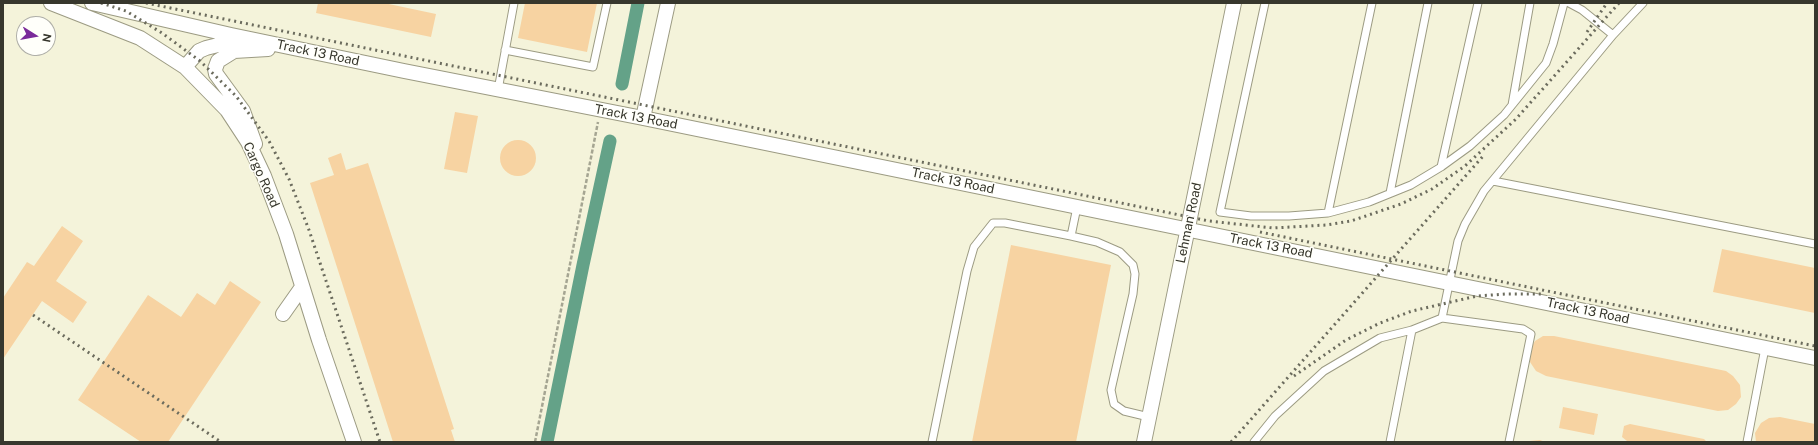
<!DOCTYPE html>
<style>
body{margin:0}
#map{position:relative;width:1818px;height:445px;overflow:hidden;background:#f4f3da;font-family:"Public Sans",sans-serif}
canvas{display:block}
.frame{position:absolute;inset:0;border:4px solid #37372d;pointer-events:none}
.north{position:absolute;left:16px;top:16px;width:40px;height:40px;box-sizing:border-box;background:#fffffa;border:1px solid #afafa8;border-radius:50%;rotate:101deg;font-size:11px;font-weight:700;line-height:16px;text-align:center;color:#37372d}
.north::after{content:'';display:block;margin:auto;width:14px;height:18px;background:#7a2a9a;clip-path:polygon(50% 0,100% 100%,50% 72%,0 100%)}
</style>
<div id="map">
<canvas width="1818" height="445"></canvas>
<div class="frame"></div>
<div class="north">N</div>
</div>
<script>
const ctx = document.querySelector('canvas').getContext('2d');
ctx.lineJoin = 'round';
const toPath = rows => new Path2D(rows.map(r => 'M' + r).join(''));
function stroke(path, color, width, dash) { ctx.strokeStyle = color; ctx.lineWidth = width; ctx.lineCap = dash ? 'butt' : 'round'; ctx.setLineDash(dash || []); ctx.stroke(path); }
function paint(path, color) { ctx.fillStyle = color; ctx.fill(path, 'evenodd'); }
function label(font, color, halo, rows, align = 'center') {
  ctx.font = font + ' "Public Sans",sans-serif'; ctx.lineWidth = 3; ctx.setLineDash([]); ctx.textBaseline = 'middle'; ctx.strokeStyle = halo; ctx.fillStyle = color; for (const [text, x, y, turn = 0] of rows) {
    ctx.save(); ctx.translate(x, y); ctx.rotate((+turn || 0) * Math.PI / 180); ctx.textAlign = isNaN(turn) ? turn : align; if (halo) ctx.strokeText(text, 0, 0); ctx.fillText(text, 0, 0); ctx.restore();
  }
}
stroke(toPath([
 [622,84,638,3],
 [547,442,583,265,610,141]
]), '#64a288', 13);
paint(toPath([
 [318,3,384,3,436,14,431,37,316,13],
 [525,3,597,3,587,52,518,38],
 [455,112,478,116,467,173,444,169],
 '500 158a18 18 0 1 1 36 0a18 18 0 1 1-36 0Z',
 [341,153,346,170,368,163,454,429,451,430,455,442,393,442,310,183,334,175,328,158],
 [62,226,83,241,56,281,87,302,73,323,42,301,3,359,3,298,27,262,34,266],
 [1011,245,1111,265,1076,442,972,442],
 [1722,249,1815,268,1815,313,1713,292],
 [230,281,261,302,168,442,141,442,78,400,148,295,181,317,197,293,215,305],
 [1543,336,1554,336,1726,371,1733,376,1740,385,1741,397,1736,404,1728,410,1718,411,1546,376,1536,371,1530,362,1529,351,1535,341],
 [1563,407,1598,414,1594,435,1559,428],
 [1780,417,1815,424,1815,442,1756,442,1755,433,1761,423,1769,418],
 [1630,424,1704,439,1707,442,1627,441,1622,437,1624,426],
 [1540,440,1545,442,1529,442,1529,441]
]), '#f7d3a2');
const lane = toPath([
 [1265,3,1220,212,1251,216,1289,216,1328,213,1369,202,1411,185,1441,167,1470,146,1504,115,1546,63,1553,44,1564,3],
 [1569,3,1582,10,1613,35],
 [505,50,593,67,607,3],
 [498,90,514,3],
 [1512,105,1530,3],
 [1441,167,1478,3],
 [1493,181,1815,244],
 [1390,193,1428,3],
 [1328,213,1372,3],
 [1071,236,1097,242,1120,252,1133,265,1135,274,1133,294,1111,390,1114,404,1124,411,1149,417],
 [1442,318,1523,329,1531,334,1509,442],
 [932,442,967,271,974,247,993,223,1005,223,1071,236,1077,207],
 [1254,442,1275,416,1324,371,1380,338,1412,330],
 [1390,442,1412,330,1442,318,1458,241,1465,224,1484,191,1613,35,1643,3],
 [1747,442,1765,348]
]);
const street = toPath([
 [51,3,140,38,185,67,227,110,248,142,264,176,286,234,319,340,354,442],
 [92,3,231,35,404,71,643,118,1815,358],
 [185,67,199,51,206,48,218,45,242,45],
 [643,118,668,3],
 [255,144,243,111,216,74,215,69,218,61,234,51,268,49],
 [283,314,302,287],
 [1144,442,1234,3]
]);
stroke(lane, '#9c9b83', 9);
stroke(street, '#9c9b83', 16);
stroke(toPath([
 [535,442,598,122]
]), '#a5a592', 2.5, [4, 2]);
stroke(lane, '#fff', 7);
stroke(street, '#fff', 14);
stroke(toPath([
 [101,3,126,11,162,33,200,61,236,96,269,141,289,179,309,230,380,442],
 [146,3,1209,221,1273,228,1326,225,1351,221,1401,204,1432,189,1465,166,1516,119,1619,3],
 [1587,32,1607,3],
 [1260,232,1815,346],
 [33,315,221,442],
 [1294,376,1346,340,1380,323,1412,311,1477,296,1506,294,1541,294],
 [1231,442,1484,155]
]), '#6b6b5d', 3, [2, 4]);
label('13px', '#37372d', '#fffffa', [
 ["Track 13 Road",318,53,12],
 ["Track 13 Road",636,117,11],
 ["Cargo Road",261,175,66],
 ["Track 13 Road",953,181,12],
 ["Lehman Road",1189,223,-78],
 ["Track 13 Road",1271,246,11],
 ["Track 13 Road",1588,311,12]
]);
</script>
